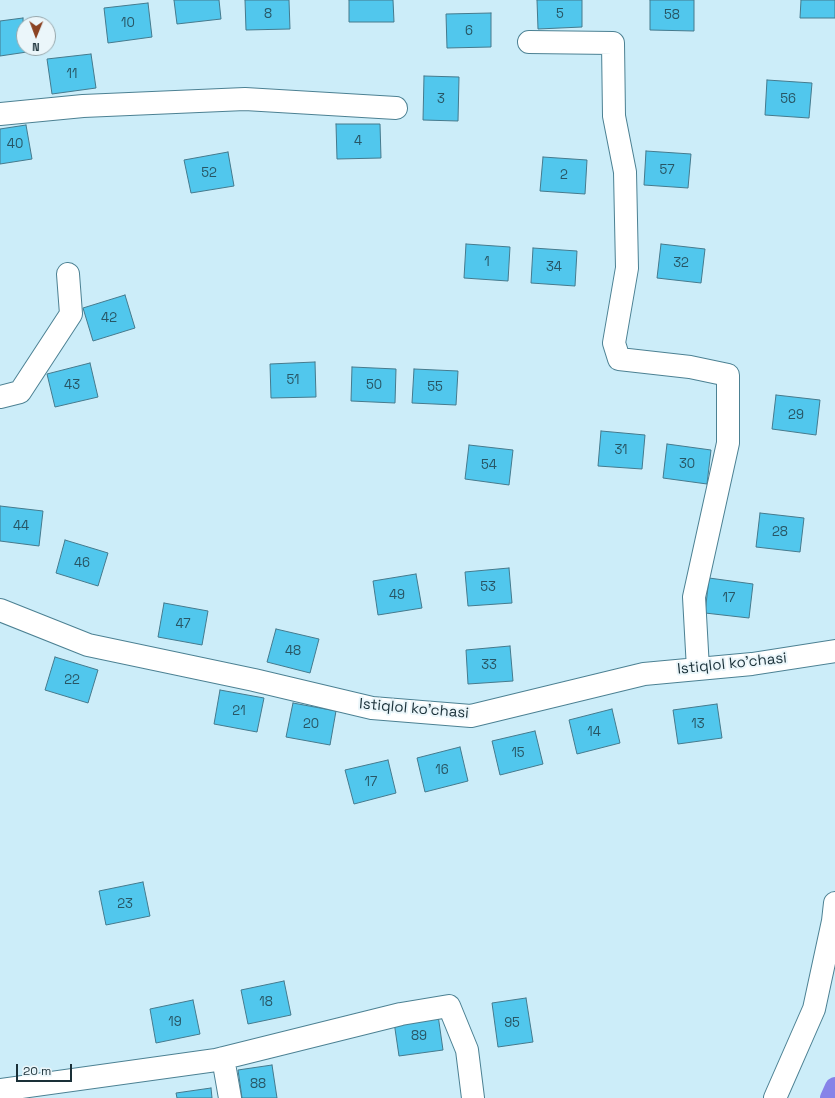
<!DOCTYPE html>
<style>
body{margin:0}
#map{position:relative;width:835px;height:1098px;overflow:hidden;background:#ccedf9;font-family:"Space Grotesk",sans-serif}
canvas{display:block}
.north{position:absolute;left:16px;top:16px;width:40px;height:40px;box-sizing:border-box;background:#ebf6fa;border:1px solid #97a7ac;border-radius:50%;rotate:181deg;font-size:11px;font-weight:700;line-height:16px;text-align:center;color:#1a3038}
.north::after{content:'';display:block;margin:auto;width:14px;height:18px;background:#8b4323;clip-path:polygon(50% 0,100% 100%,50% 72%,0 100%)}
.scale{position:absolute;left:16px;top:1064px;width:56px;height:18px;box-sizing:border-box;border:2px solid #1a3038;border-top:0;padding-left:5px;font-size:12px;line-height:14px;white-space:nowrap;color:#1a3038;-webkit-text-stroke:3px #ebf6fa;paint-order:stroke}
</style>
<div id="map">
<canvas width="835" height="1098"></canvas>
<div class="north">N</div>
<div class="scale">20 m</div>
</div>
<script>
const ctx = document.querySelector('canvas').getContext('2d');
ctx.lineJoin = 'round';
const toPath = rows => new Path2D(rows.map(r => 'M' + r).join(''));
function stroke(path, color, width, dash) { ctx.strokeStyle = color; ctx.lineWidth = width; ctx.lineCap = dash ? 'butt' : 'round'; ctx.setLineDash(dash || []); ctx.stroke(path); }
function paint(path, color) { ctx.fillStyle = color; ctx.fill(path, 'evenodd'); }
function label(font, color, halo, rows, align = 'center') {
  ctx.font = font + ' "Space Grotesk",sans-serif'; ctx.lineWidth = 4; ctx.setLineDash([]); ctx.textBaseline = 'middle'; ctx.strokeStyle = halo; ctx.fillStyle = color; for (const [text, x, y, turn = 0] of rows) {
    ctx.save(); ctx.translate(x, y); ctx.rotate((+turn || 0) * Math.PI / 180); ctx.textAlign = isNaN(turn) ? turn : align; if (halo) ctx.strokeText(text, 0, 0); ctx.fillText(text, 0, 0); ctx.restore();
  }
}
stroke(toPath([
 [830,1098,835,1087]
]), '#8683e8', 20);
const building = toPath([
 [174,0,219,0,221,19,177,24,174,0],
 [245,0,289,0,290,29,246,30,245,0],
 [349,0,393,0,394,22,349,22,349,0],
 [537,0,582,0,582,27,538,29,537,0],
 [650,0,694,0,694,31,650,30,650,0],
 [801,0,835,0,835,18,800,18,801,0],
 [148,3,152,37,108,43,104,8,148,3],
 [491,13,491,47,447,48,446,14,491,13],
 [23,18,24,48,27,48,27,52,0,56,0,21,23,18],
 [91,54,96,88,52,94,47,59,91,54],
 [424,76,459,77,458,121,423,120,424,76],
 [767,80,812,83,809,118,765,115,767,80],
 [336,124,380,124,381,158,337,159,336,124],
 [26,125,32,159,0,164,0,129,26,125],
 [646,151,691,154,688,188,644,185,646,151],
 [228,152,234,186,191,193,184,160,228,152],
 [543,157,587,160,585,194,540,191,543,157],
 [466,244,510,247,508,281,464,278,466,244],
 [661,244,705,249,701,283,657,278,661,244],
 [533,248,577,251,575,286,531,283,533,248],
 [125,295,135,328,93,341,83,308,125,295],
 [315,362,316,397,271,398,270,364,315,362],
 [90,363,98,397,55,407,47,374,90,363],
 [352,367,396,369,395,403,351,401,352,367],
 [414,369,458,371,456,405,412,403,414,369],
 [776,395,820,400,816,435,772,429,776,395],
 [601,431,645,435,642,469,598,466,601,431],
 [667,444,711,450,707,484,663,478,667,444],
 [469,445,513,450,509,485,465,479,469,445],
 [0,506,43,511,39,546,0,541,0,506],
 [760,513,804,518,800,552,756,547,760,513],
 [65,540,108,553,98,586,56,573,65,540],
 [509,568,512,603,468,606,465,572,509,568],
 [416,574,422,608,378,615,373,581,416,574],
 [709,578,753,584,749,618,705,613,709,578],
 [164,603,208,611,202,645,158,637,164,603],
 [276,629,319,639,310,673,267,662,276,629],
 [510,646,513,681,468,684,466,650,510,646],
 [55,657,98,670,88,703,45,690,55,657],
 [220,690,264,698,257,732,214,724,220,690],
 [293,703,336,711,330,745,286,737,293,703],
 [717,704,722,738,678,744,673,710,717,704],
 [612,709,620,743,577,754,569,720,612,709],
 [535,731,543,764,500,775,492,741,535,731],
 [460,747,468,781,425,792,417,758,460,747],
 [388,760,396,793,354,804,345,770,388,760],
 [143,882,150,916,106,925,99,891,143,882],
 [284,981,291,1015,248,1024,241,990,284,981],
 [526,998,533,1042,498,1047,492,1003,526,998],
 [193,1000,200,1034,156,1043,150,1009,193,1000],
 [438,1015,443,1050,399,1056,394,1022,438,1015],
 [272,1065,277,1098,242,1098,238,1070,272,1065],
 [211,1088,212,1098,177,1098,176,1093,211,1088]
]);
paint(building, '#51c7ed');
stroke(building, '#457a8d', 1);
const minor = toPath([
 [529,42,613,43,614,116,625,172,627,268,614,343,619,359,690,367,728,375,728,443,694,597,698,669],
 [0,114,83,106,245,99,396,108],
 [0,397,20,392,71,314,68,274],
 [0,610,88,645,254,680,372,708,471,716,644,674,752,664,835,651],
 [223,1058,230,1098],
 [0,1090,216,1060,401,1014,449,1006,467,1050,473,1098],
 [775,1098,814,1009,833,921,835,903]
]);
stroke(minor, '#4c8193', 24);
stroke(minor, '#fff', 22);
label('13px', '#285665', null, [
 ["8",268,14],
 ["5",560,14],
 ["58",672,15],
 ["10",128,23],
 ["6",469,31],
 ["11",72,74],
 ["3",441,99],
 ["56",788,99],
 ["4",358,141],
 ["40",15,144],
 ["57",667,170],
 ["52",209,173],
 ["2",564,175],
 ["1",487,262],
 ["32",681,263],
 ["34",554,267],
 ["42",109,318],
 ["51",293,380],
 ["43",72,385],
 ["50",374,385],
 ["55",435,387],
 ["29",796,415],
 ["31",621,450],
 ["30",687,464],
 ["54",489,465],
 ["44",21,526],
 ["28",780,532],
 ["46",82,563],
 ["53",488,587],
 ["49",397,595],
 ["17",729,598],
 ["47",183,624],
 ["48",293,651],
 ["33",489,665],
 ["22",72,680],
 ["21",239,711],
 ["20",311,724],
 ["13",698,724],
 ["14",594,732],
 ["15",518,753],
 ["16",442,770],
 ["17",371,782],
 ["23",125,904],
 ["18",266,1002],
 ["19",175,1022],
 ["95",512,1023],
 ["89",419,1036],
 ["88",258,1084]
]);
label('15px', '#1a3038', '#ebf6fa', [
 ["Istiqlol ko'chasi",732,664,-6],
 ["Istiqlol ko'chasi",414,709,5]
]);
</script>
